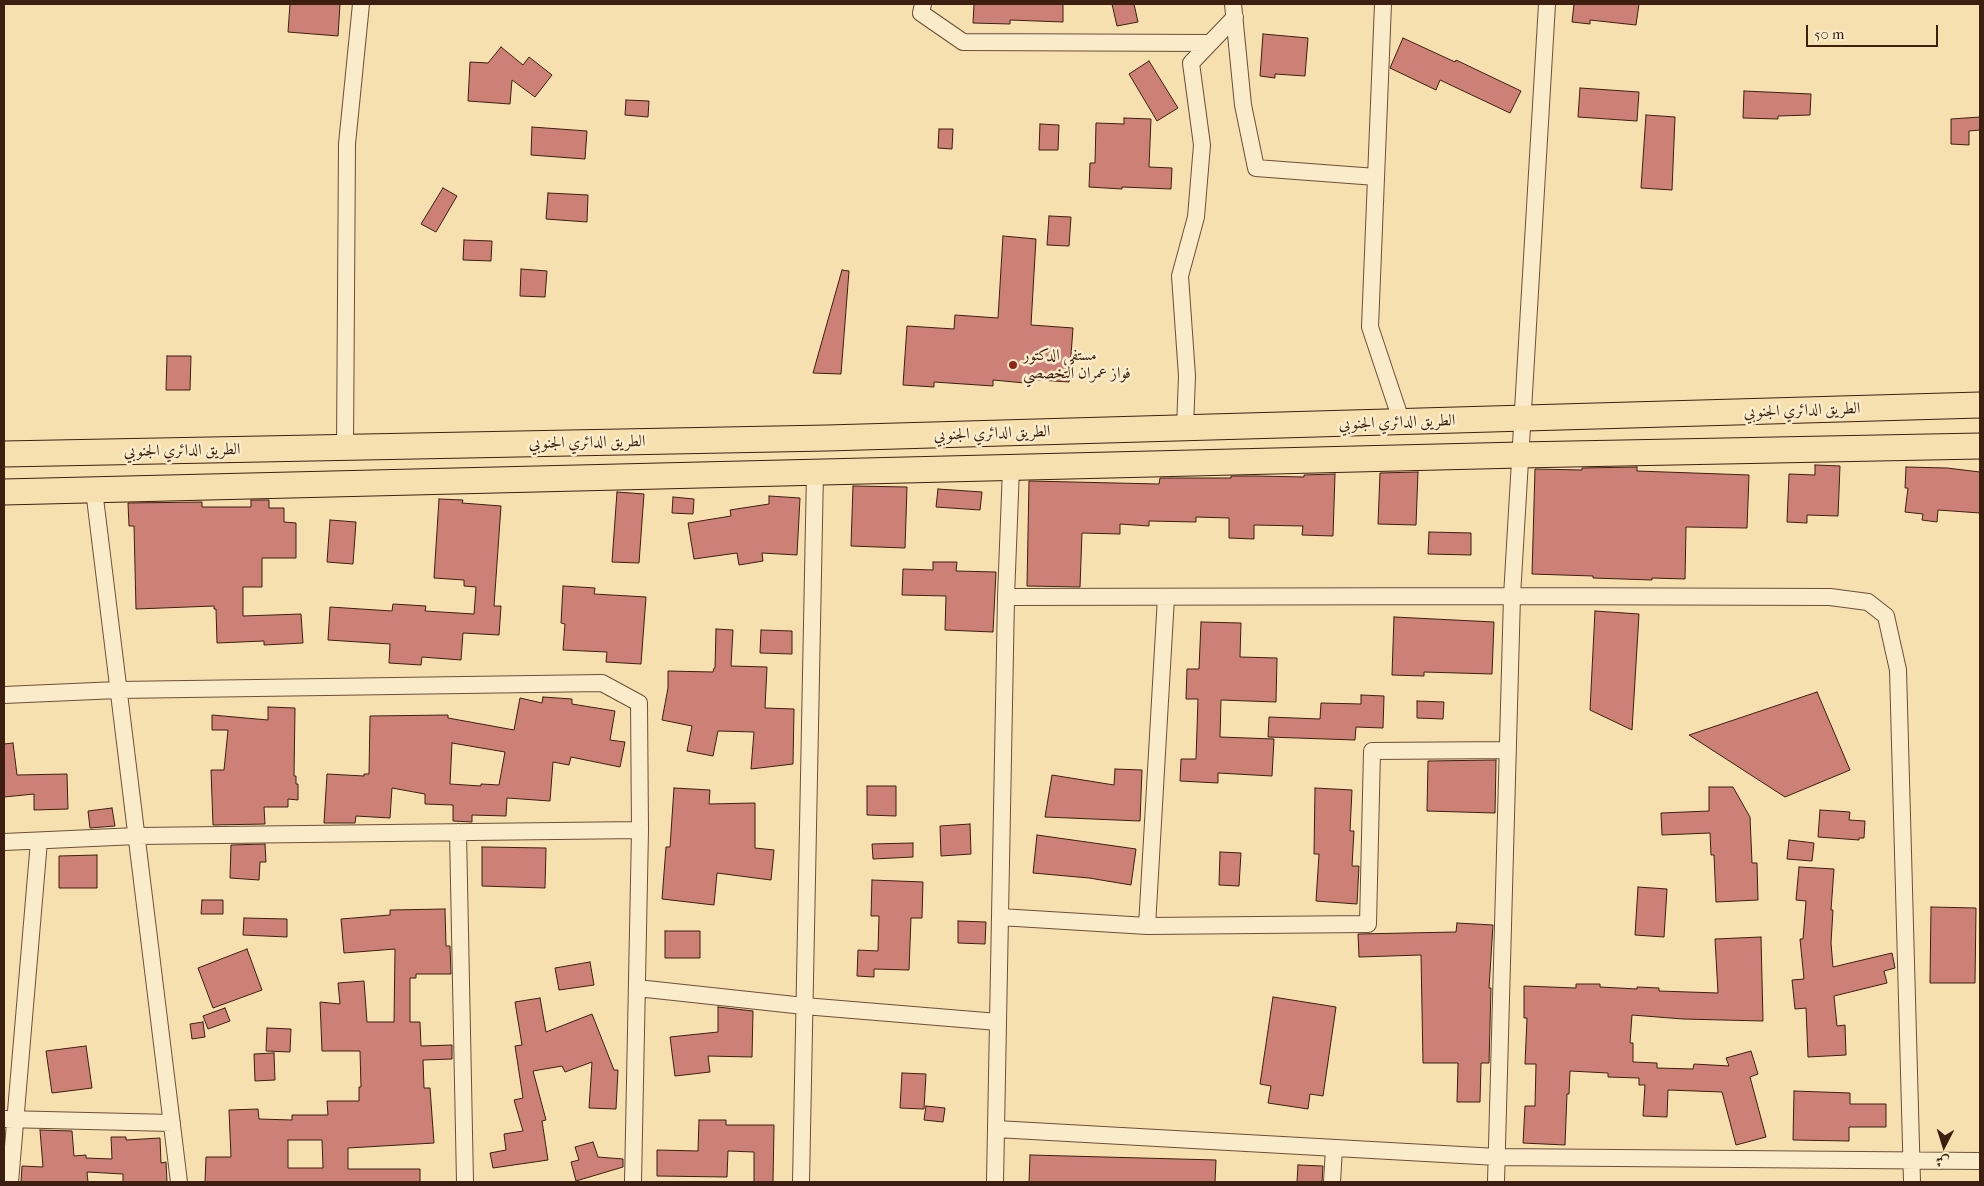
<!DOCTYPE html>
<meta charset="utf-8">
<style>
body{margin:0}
#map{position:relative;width:1984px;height:1186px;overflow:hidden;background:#f7e0af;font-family:"IM FELL French Canon",Amiri,serif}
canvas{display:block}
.frame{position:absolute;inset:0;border:5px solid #3c1f11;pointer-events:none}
.north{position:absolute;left:1919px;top:1121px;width:50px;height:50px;-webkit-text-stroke:4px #faebcb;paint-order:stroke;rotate:185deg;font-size:14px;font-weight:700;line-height:20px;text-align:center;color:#3c1f11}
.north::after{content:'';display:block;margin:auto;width:18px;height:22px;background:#3c1f11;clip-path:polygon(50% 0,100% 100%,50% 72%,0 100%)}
.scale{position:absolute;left:1806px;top:25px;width:132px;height:22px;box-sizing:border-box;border:2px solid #3c1f11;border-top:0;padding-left:6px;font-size:15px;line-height:18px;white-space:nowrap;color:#3c1f11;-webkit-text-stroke:4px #faebcb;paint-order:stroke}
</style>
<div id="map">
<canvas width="1984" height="1186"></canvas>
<div class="frame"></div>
<div class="north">ش</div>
<div class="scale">50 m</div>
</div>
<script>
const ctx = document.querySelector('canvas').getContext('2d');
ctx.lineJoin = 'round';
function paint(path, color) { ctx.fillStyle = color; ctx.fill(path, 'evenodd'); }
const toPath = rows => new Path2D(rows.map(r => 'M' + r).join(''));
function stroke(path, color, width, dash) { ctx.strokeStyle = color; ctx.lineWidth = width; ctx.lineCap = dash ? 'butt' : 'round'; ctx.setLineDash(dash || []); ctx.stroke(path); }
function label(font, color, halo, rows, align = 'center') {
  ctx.font = font + ' "IM FELL French Canon",Amiri,serif'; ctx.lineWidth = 5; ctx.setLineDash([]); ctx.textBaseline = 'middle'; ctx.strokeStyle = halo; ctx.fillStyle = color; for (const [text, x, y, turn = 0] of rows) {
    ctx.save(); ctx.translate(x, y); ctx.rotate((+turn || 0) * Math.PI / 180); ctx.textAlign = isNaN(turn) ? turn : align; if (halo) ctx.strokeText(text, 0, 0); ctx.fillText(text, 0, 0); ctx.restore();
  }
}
const building = toPath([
 [290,4,340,4,338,36,288,32,290,4],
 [974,4,1063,4,1063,22,1010,20,1010,24,973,23,974,4],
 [1112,4,1134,4,1138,22,1117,26,1112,4],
 [1574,4,1639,4,1636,25,1590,20,1590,24,1572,22,1574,4],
 [1263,34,1308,38,1305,76,1275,74,1275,78,1260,76,1263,34],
 [1403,38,1455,62,1456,60,1521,91,1510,113,1440,80,1436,90,1390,68,1403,38],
 [501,47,523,65,529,57,552,75,535,97,512,80,510,104,468,101,470,62,488,63,501,47],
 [1149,61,1178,108,1157,121,1129,74,1149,61],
 [1580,88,1639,92,1637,121,1578,117,1580,88],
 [1744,91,1811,94,1810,115,1778,116,1778,119,1743,118,1744,91],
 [626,100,649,101,648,117,625,115,626,100],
 [1646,115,1675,117,1672,190,1641,188,1646,115],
 [1980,117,1980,130,1969,131,1969,145,1951,144,1951,119,1980,117],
 [1124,118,1151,119,1149,167,1172,168,1171,189,1122,187,1122,189,1089,187,1090,163,1095,163,1096,123,1124,124,1124,118],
 [1040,124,1059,125,1058,150,1039,150,1040,124],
 [532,127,587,131,585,159,531,155,532,127],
 [939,129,953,129,952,149,938,148,939,129],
 [443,188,457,196,436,232,421,224,443,188],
 [548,193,588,195,587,222,546,219,548,193],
 [1049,216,1071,217,1069,246,1047,245,1049,216],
 [1003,236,1036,239,1031,325,1073,328,1069,382,1025,379,1025,383,993,380,993,386,934,382,934,387,903,385,907,326,954,329,955,315,998,318,1003,236],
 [464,240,492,241,491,261,463,260,464,240],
 [521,269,547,271,545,297,520,296,521,269],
 [842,270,849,271,841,374,813,373,842,270],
 [167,356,191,356,190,390,166,390,167,356],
 [1815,465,1840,466,1838,516,1807,515,1807,523,1787,522,1789,474,1815,475,1815,465],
 [1637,467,1637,471,1749,475,1747,528,1686,527,1685,579,1652,578,1652,580,1593,578,1593,576,1532,574,1535,469,1582,470,1582,468,1637,467],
 [1906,467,1947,468,1980,472,1980,513,1938,510,1937,522,1922,520,1923,514,1905,512,1908,488,1905,488,1906,467],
 [1418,472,1416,525,1378,524,1380,473,1418,472],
 [1335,474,1333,536,1302,535,1303,526,1254,525,1254,539,1229,538,1229,518,1196,517,1196,522,1149,521,1149,526,1120,524,1120,534,1082,533,1080,587,1027,586,1029,481,1159,484,1160,478,1231,478,1231,476,1257,476,1304,477,1304,475,1335,474],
 [853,486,907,487,905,548,851,546,853,486],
 [938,489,982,492,980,510,936,507,938,489],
 [617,492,644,494,639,563,612,562,617,492],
 [769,496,800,498,797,555,762,553,763,561,739,565,737,553,694,559,688,523,731,516,730,510,769,504,769,496],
 [673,497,694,499,693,514,672,513,673,497],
 [439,499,463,500,462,503,501,506,494,606,501,606,499,635,463,633,461,660,422,657,421,665,389,663,390,644,328,640,330,607,392,611,393,604,426,606,425,611,474,614,476,587,464,586,464,580,434,578,439,499],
 [251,500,269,500,269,508,284,508,284,522,296,523,296,558,262,558,262,587,243,587,243,616,301,614,303,643,264,645,264,641,217,643,216,609,214,609,214,606,136,609,134,526,129,526,128,503,202,502,202,507,251,507,251,500],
 [330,520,356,522,353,564,327,562,330,520],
 [1429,532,1471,533,1471,555,1428,554,1429,532],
 [933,562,957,562,956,571,996,572,993,632,945,630,946,596,902,595,903,569,933,570,933,562],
 [563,586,595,588,594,594,646,597,641,664,606,662,607,652,563,650,565,624,561,623,563,586],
 [1595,611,1639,614,1632,730,1590,710,1595,611],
 [1394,617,1494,622,1492,674,1424,672,1424,676,1392,675,1394,617],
 [1201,622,1241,623,1240,657,1277,658,1276,702,1221,700,1220,737,1274,739,1272,776,1218,773,1218,783,1180,781,1181,759,1196,759,1198,699,1186,699,1187,669,1199,669,1201,622],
 [716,629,733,630,731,666,767,667,765,708,794,709,793,764,751,769,754,732,718,731,713,756,687,751,692,726,662,720,668,688,668,671,713,672,714,668,715,668,716,629],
 [761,630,792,631,792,654,760,653,761,630],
 [1817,692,1850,770,1785,797,1689,735,1817,692],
 [1361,695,1384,696,1383,728,1356,727,1355,740,1268,737,1269,717,1320,719,1321,703,1361,704,1361,695],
 [543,697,572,699,572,704,615,711,610,740,625,742,620,767,571,757,569,765,553,762,550,801,507,798,506,816,472,815,472,822,453,821,453,805,425,804,425,794,392,788,390,818,356,816,355,823,324,823,327,774,364,776,364,774,369,774,370,716,448,715,448,718,514,730,520,698,542,703,543,697],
 [452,743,505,752,499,785,481,784,481,786,450,784,452,743],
 [1417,701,1444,702,1443,719,1417,718,1417,701],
 [268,707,295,708,294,776,296,776,296,784,298,784,298,800,288,799,288,807,264,807,265,824,213,825,211,770,224,770,228,730,212,730,212,715,268,720,268,707],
 [13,743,17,775,67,774,68,809,34,810,34,794,4,797,4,744,13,743],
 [1496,760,1495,813,1427,811,1428,761,1496,760],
 [1115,769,1142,770,1140,821,1045,817,1052,775,1114,785,1115,769],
 [867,786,896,786,896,816,867,815,867,786],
 [1709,787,1733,787,1750,817,1752,863,1757,863,1758,900,1716,902,1714,855,1711,855,1710,833,1662,835,1661,813,1709,811,1709,787],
 [674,788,710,790,709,804,755,803,755,848,774,850,771,880,717,873,714,905,662,899,666,847,670,847,674,788],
 [1315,788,1352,790,1350,831,1354,831,1352,866,1359,866,1357,904,1316,901,1319,854,1314,854,1315,788],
 [112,808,115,826,90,828,88,811,112,808],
 [1820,810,1850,812,1849,820,1865,821,1864,838,1859,838,1859,840,1818,837,1820,810],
 [970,824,971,854,941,856,940,826,970,824],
 [1037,835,1136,849,1131,885,1089,878,1033,873,1037,835],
 [1789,840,1814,843,1812,861,1787,859,1789,840],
 [913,843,913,857,873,859,872,844,913,843],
 [265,844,266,862,260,862,259,880,230,878,231,845,265,844],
 [482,847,546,848,545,888,482,886,482,847],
 [1220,852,1241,853,1239,886,1219,885,1220,852],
 [97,855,97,888,59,888,59,856,97,855],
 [1799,867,1834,869,1831,910,1833,910,1831,943,1833,967,1892,953,1895,968,1884,971,1887,983,1834,996,1837,1026,1845,1025,1846,1055,1808,1057,1806,1008,1795,1009,1792,980,1804,979,1800,939,1803,939,1806,901,1796,900,1799,867],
 [872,880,923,882,922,918,911,918,909,970,874,969,874,977,857,976,858,950,878,951,879,916,871,916,872,880],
 [1638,887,1667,889,1664,937,1635,935,1638,887],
 [202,900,223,900,223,914,201,914,202,900],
 [1931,907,1976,908,1975,983,1930,983,1931,907],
 [445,909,446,946,450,946,451,974,416,974,416,978,410,978,410,1022,420,1022,421,1046,452,1045,452,1059,423,1060,424,1088,430,1088,434,1143,348,1148,348,1169,420,1169,420,1182,205,1182,206,1157,231,1157,229,1110,258,1109,259,1119,292,1120,292,1115,328,1115,327,1101,359,1101,359,1087,361,1087,360,1051,322,1051,320,1002,340,1004,338,983,364,981,367,1022,394,1022,395,949,344,953,341,919,390,915,390,910,445,909],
 [288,1140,322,1140,323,1168,288,1168,288,1140],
 [244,918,287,919,287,937,243,935,244,918],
 [958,921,986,922,985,944,958,943,958,921],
 [1457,923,1493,925,1489,988,1491,988,1489,1063,1481,1063,1480,1102,1457,1102,1458,1063,1423,1063,1421,955,1359,957,1358,934,1456,932,1457,923],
 [665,931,700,931,700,958,665,958,665,931],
 [1761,937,1763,1021,1683,1019,1632,1015,1630,1043,1633,1043,1633,1062,1657,1063,1657,1068,1693,1069,1694,1064,1729,1066,1726,1058,1751,1051,1758,1074,1750,1077,1766,1137,1736,1145,1722,1092,1668,1090,1667,1117,1643,1116,1645,1085,1639,1085,1639,1078,1608,1077,1608,1073,1570,1071,1569,1094,1567,1094,1565,1145,1523,1143,1525,1106,1535,1106,1536,1064,1525,1064,1527,1018,1524,1018,1524,986,1576,988,1576,984,1600,984,1600,987,1637,989,1637,987,1659,988,1659,991,1718,993,1715,939,1761,937],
 [247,949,262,990,213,1008,198,968,247,949],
 [590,962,594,985,559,990,555,968,590,962],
 [1273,997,1336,1007,1323,1096,1310,1094,1308,1109,1268,1103,1271,1086,1260,1084,1273,997],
 [540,998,546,1032,592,1014,614,1070,618,1070,616,1109,589,1108,592,1062,565,1072,562,1066,533,1071,546,1120,542,1121,548,1160,493,1168,490,1153,506,1150,504,1134,523,1131,514,1100,523,1098,515,1046,522,1045,515,1002,540,998],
 [718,1007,753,1011,752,1057,708,1056,710,1072,675,1076,670,1037,718,1032,718,1007],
 [225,1008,230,1021,208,1029,203,1016,225,1008],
 [203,1022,205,1037,192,1039,190,1024,203,1022],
 [267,1028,291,1029,290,1052,266,1051,267,1028],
 [86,1046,92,1088,52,1093,46,1051,86,1046],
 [274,1053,275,1080,255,1081,254,1054,274,1053],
 [902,1073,926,1074,924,1109,900,1108,902,1073],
 [1794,1091,1850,1093,1850,1104,1886,1104,1886,1127,1849,1127,1849,1141,1793,1140,1794,1091],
 [926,1106,945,1108,943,1122,924,1120,926,1106],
 [699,1120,726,1120,726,1125,774,1125,773,1182,754,1182,754,1152,728,1151,727,1177,657,1176,657,1150,698,1151,699,1120],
 [40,1130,72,1131,74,1156,86,1155,86,1158,112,1159,111,1137,126,1137,126,1140,160,1138,161,1163,166,1162,167,1182,123,1182,123,1174,87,1172,88,1182,21,1182,22,1166,43,1167,40,1130],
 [593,1142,598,1157,623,1159,623,1167,576,1181,571,1162,579,1160,575,1147,593,1142],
 [1030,1155,1216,1160,1215,1182,1029,1182,1030,1155],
 [1298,1165,1323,1166,1322,1182,1297,1182,1298,1165]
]);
paint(building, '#cd8176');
stroke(building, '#3c1f11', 1);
const street = toPath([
 [923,4,921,13,963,42,1210,43],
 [1233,4,1243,105,1256,168,1376,177],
 [1383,4,1370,327,1402,423],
 [1185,428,1187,376,1180,276,1196,217,1202,145,1191,63,1235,17],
 [345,447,347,144,361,4],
 [94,490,179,1182],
 [1006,597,1512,596,1830,597,1868,602,1886,616,1898,670,1912,1182],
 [4,695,118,690,602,683,639,703,640,830,633,1182],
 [458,832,465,1182],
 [4,842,137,836,640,830],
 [1000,917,1147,926,1166,597],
 [1147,926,1368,924,1372,751,1508,750],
 [637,988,804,1006,998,1022],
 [4,1119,172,1123],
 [996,1129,1497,1157,1980,1161],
 [10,1182,39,841],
 [801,1182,815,472],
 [995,1182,1006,597,1011,468],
 [1332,1182,1334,1148],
 [1496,1182,1512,596,1547,4]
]);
const primary = toPath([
 [4,454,827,438,1980,405],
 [4,492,1520,455,1980,446]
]);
stroke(street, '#6b4f38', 18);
stroke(primary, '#3c1f11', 27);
stroke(street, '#faebcb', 16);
stroke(primary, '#f7e0af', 25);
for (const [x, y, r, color] of [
 [1013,365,5,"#8f2418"]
]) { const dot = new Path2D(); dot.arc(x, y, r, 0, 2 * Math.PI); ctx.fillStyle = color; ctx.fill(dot); stroke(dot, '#faebcb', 2); }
label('16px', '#3c1f11', '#faebcb', [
 ["مستفى الدكتور",1023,356],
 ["فواز عمران التخصصي",1023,374]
], 'left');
label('16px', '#3c1f11', '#faebcb', [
 ["الطريق الدائري الجنوبي",1802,411,-2],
 ["الطريق الدائري الجنوبي",1397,423,-2],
 ["الطريق الدائري الجنوبي",992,434,-2],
 ["الطريق الدائري الجنوبي",587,443,-1],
 ["الطريق الدائري الجنوبي",182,451,-1]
]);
</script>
